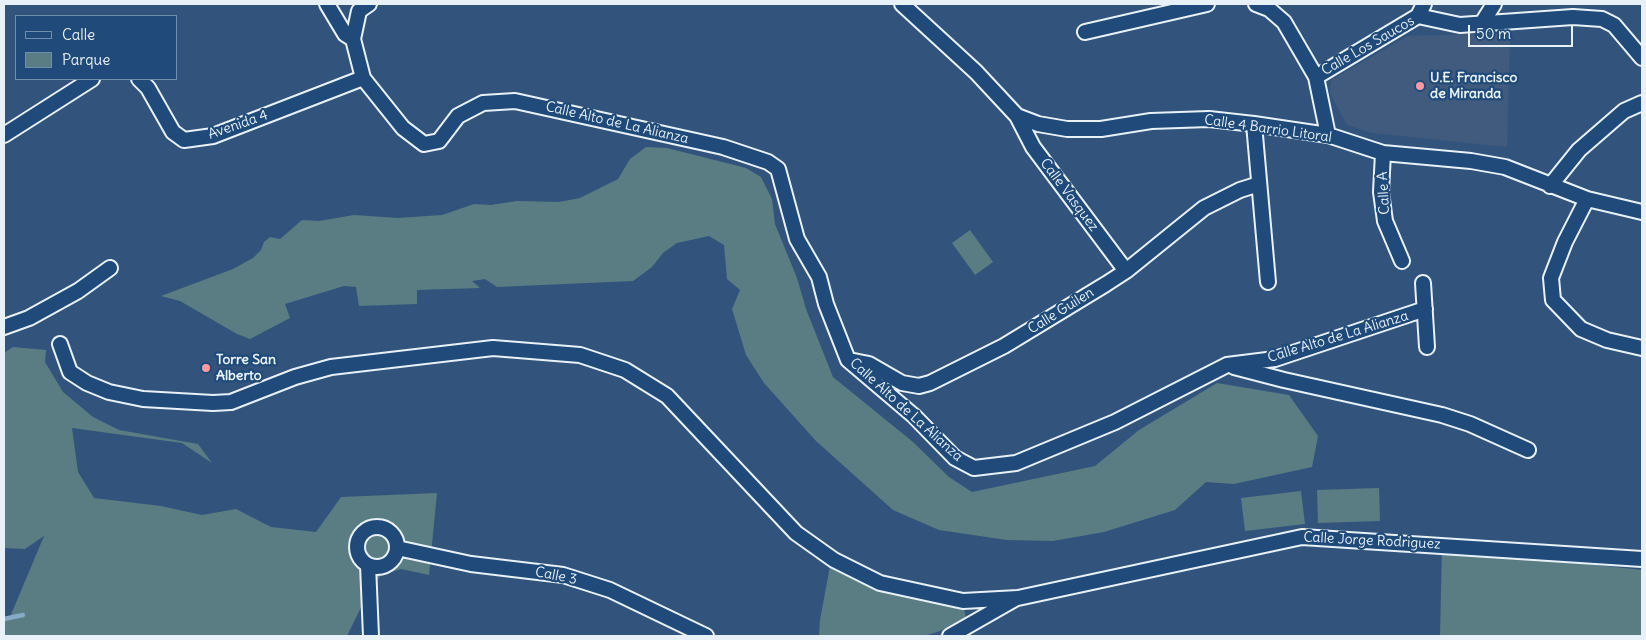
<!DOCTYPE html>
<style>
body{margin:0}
#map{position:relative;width:1646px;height:640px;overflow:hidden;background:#32547c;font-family:Delius,sans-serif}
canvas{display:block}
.frame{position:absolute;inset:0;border:5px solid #e8f1f8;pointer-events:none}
.legend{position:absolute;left:15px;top:15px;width:162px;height:65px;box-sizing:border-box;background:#1f4a7a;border:1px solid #6f8dac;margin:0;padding:6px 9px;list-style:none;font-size:15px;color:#e8f1f8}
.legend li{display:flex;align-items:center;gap:10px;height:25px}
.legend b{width:25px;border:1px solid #6f8dac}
.scale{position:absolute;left:1468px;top:25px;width:105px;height:22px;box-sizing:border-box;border:2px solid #e8f1f8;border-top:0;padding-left:6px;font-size:15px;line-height:18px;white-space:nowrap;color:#e8f1f8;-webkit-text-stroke:4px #1f4a7a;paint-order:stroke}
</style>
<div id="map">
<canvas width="1646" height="640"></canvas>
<div class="frame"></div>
<ul class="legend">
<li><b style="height:6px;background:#1f4a7a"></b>Calle</li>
<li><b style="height:14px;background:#597d83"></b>Parque</li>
</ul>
<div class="scale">50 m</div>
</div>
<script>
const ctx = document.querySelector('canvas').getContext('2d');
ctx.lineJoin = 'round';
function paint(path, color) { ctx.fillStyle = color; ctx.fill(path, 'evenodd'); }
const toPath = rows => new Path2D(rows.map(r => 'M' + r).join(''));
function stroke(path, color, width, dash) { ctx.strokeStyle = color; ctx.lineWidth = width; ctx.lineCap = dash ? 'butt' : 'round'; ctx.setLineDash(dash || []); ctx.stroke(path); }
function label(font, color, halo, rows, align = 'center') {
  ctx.font = font + ' Delius,sans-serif'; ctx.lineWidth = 4.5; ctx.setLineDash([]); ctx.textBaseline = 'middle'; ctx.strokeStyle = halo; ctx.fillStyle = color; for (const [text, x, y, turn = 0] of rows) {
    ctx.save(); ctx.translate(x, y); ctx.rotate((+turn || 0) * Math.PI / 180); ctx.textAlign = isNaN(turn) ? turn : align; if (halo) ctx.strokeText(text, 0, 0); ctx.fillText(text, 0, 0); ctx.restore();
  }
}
paint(toPath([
 [1510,33,1507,147,1372,133,1347,125,1330,93,1331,80,1408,36]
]), '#405b7d');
paint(toPath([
 [646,147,667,148,746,168,761,177,772,199,775,224,797,278,806,309,833,377,913,442,949,477,972,492,1095,466,1139,430,1217,383,1289,395,1318,436,1312,467,1234,484,1206,482,1175,510,1104,532,1053,541,1007,540,939,530,893,510,816,441,764,383,746,355,732,309,740,290,727,279,724,245,709,236,677,243,663,253,652,267,633,281,497,287,485,279,472,281,480,288,417,290,417,304,359,306,356,287,344,286,285,304,290,318,250,339,237,334,180,301,161,296,233,269,253,258,261,250,264,242,270,237,280,239,302,220,319,221,354,215,398,218,442,215,474,204,491,205,517,201,559,202,580,198,618,179,630,159],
 [970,230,993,262,975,275,952,243],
 [13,347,46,350,45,362,63,392,93,417,119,430,198,444,212,463,182,443,72,428,78,472,94,498,161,506,202,515,236,509,271,527,316,532,341,497,437,493,429,575,401,569,381,575,366,597,347,636,4,636,4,619,10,617,44,536,25,549,4,548,4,353],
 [1379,488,1380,521,1318,523,1317,490],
 [1301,491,1305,524,1245,531,1241,498],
 [1442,548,1642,570,1642,636,1440,636],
 [830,566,849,577,917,599,964,608,966,619,940,631,924,636,819,636,820,620]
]), '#597d83');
stroke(toPath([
 [4,619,23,615]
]), '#87abc6', 4.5);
const minor = toPath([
 [327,4,345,34,353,39],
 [369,4,359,11,353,39,363,78,403,128,424,144,439,141,458,116,483,103,515,101,723,147,768,162,778,169,797,239,819,277,826,304,848,360,914,416,955,458,974,468,1016,463,1115,422,1227,365,1275,359,1425,309],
 [902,4,976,72,1017,116,1038,124,1067,129,1101,129,1151,121,1209,119,1254,124,1328,135,1383,153,1471,161,1505,167,1587,199,1642,212],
 [1256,4,1269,9,1284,22,1316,77,1328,135],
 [1418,16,1424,4],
 [1482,23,1494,4],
 [1085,32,1207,4],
 [1316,77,1418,16,1460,25,1573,17,1602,19,1614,25,1642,58],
 [139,79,148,88,173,132,184,140,213,136,363,78],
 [1017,116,1033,147,1126,271],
 [1254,124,1268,282],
 [4,135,92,79],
 [1383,153,1381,192,1385,221,1402,261],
 [1550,186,1579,150,1624,111,1642,103],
 [1587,199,1565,242,1551,278,1553,300,1581,329,1607,340,1642,348],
 [1423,283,1427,347],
 [4,327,29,318,78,291,110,268],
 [60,344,70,372,87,383,109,392,143,399,213,403,231,402,295,377,331,367,493,348,580,355,625,370,667,396,796,533,834,560,880,583,963,601,1018,598,1302,537,1642,559],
 [849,360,869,364,902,383,919,386,930,383,1004,346,1106,284,1126,271,1204,208,1240,190,1259,184],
 [1234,367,1284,380,1442,415,1470,424,1528,450],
 '357 547a20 20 0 1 1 40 0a20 20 0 1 1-40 0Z',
 [397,548,471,564,563,575,610,590,706,636],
 [368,565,371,636],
 [950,636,1015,599]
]);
stroke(minor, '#e8f1f8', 18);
stroke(minor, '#1f4a7a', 14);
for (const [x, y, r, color] of [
 [1420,86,5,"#ff9aa2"],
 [206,368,5,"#ff9aa2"]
]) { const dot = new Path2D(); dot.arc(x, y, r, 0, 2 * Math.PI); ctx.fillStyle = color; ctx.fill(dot); stroke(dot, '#1f4a7a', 2); }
label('14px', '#e8f1f8', '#1f4a7a', [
 ["Calle Los Saucos",1368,46,-30],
 ["Calle Alto de La Alianza",617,123,13],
 ["Avenida 4",238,125,-19],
 ["Calle 4 Barrio Litoral",1268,129,8],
 ["Calle A",1384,193,-93],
 ["Calle Vasquez",1069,195,53],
 ["Calle Guilen",1061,311,-32],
 ["Calle Alto de La Alianza",1338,337,-17],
 ["Calle Alto de La Alianza",906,410,42],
 ["Calle Jorge Rodriguez",1372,541,3],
 ["Calle 3",556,576,11]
]);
label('bold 14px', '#e8f1f8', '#1f4a7a', [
 ["U.E. Francisco",1430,78],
 ["de Miranda",1430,94],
 ["Torre San",216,360],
 ["Alberto",216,376]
], 'left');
</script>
